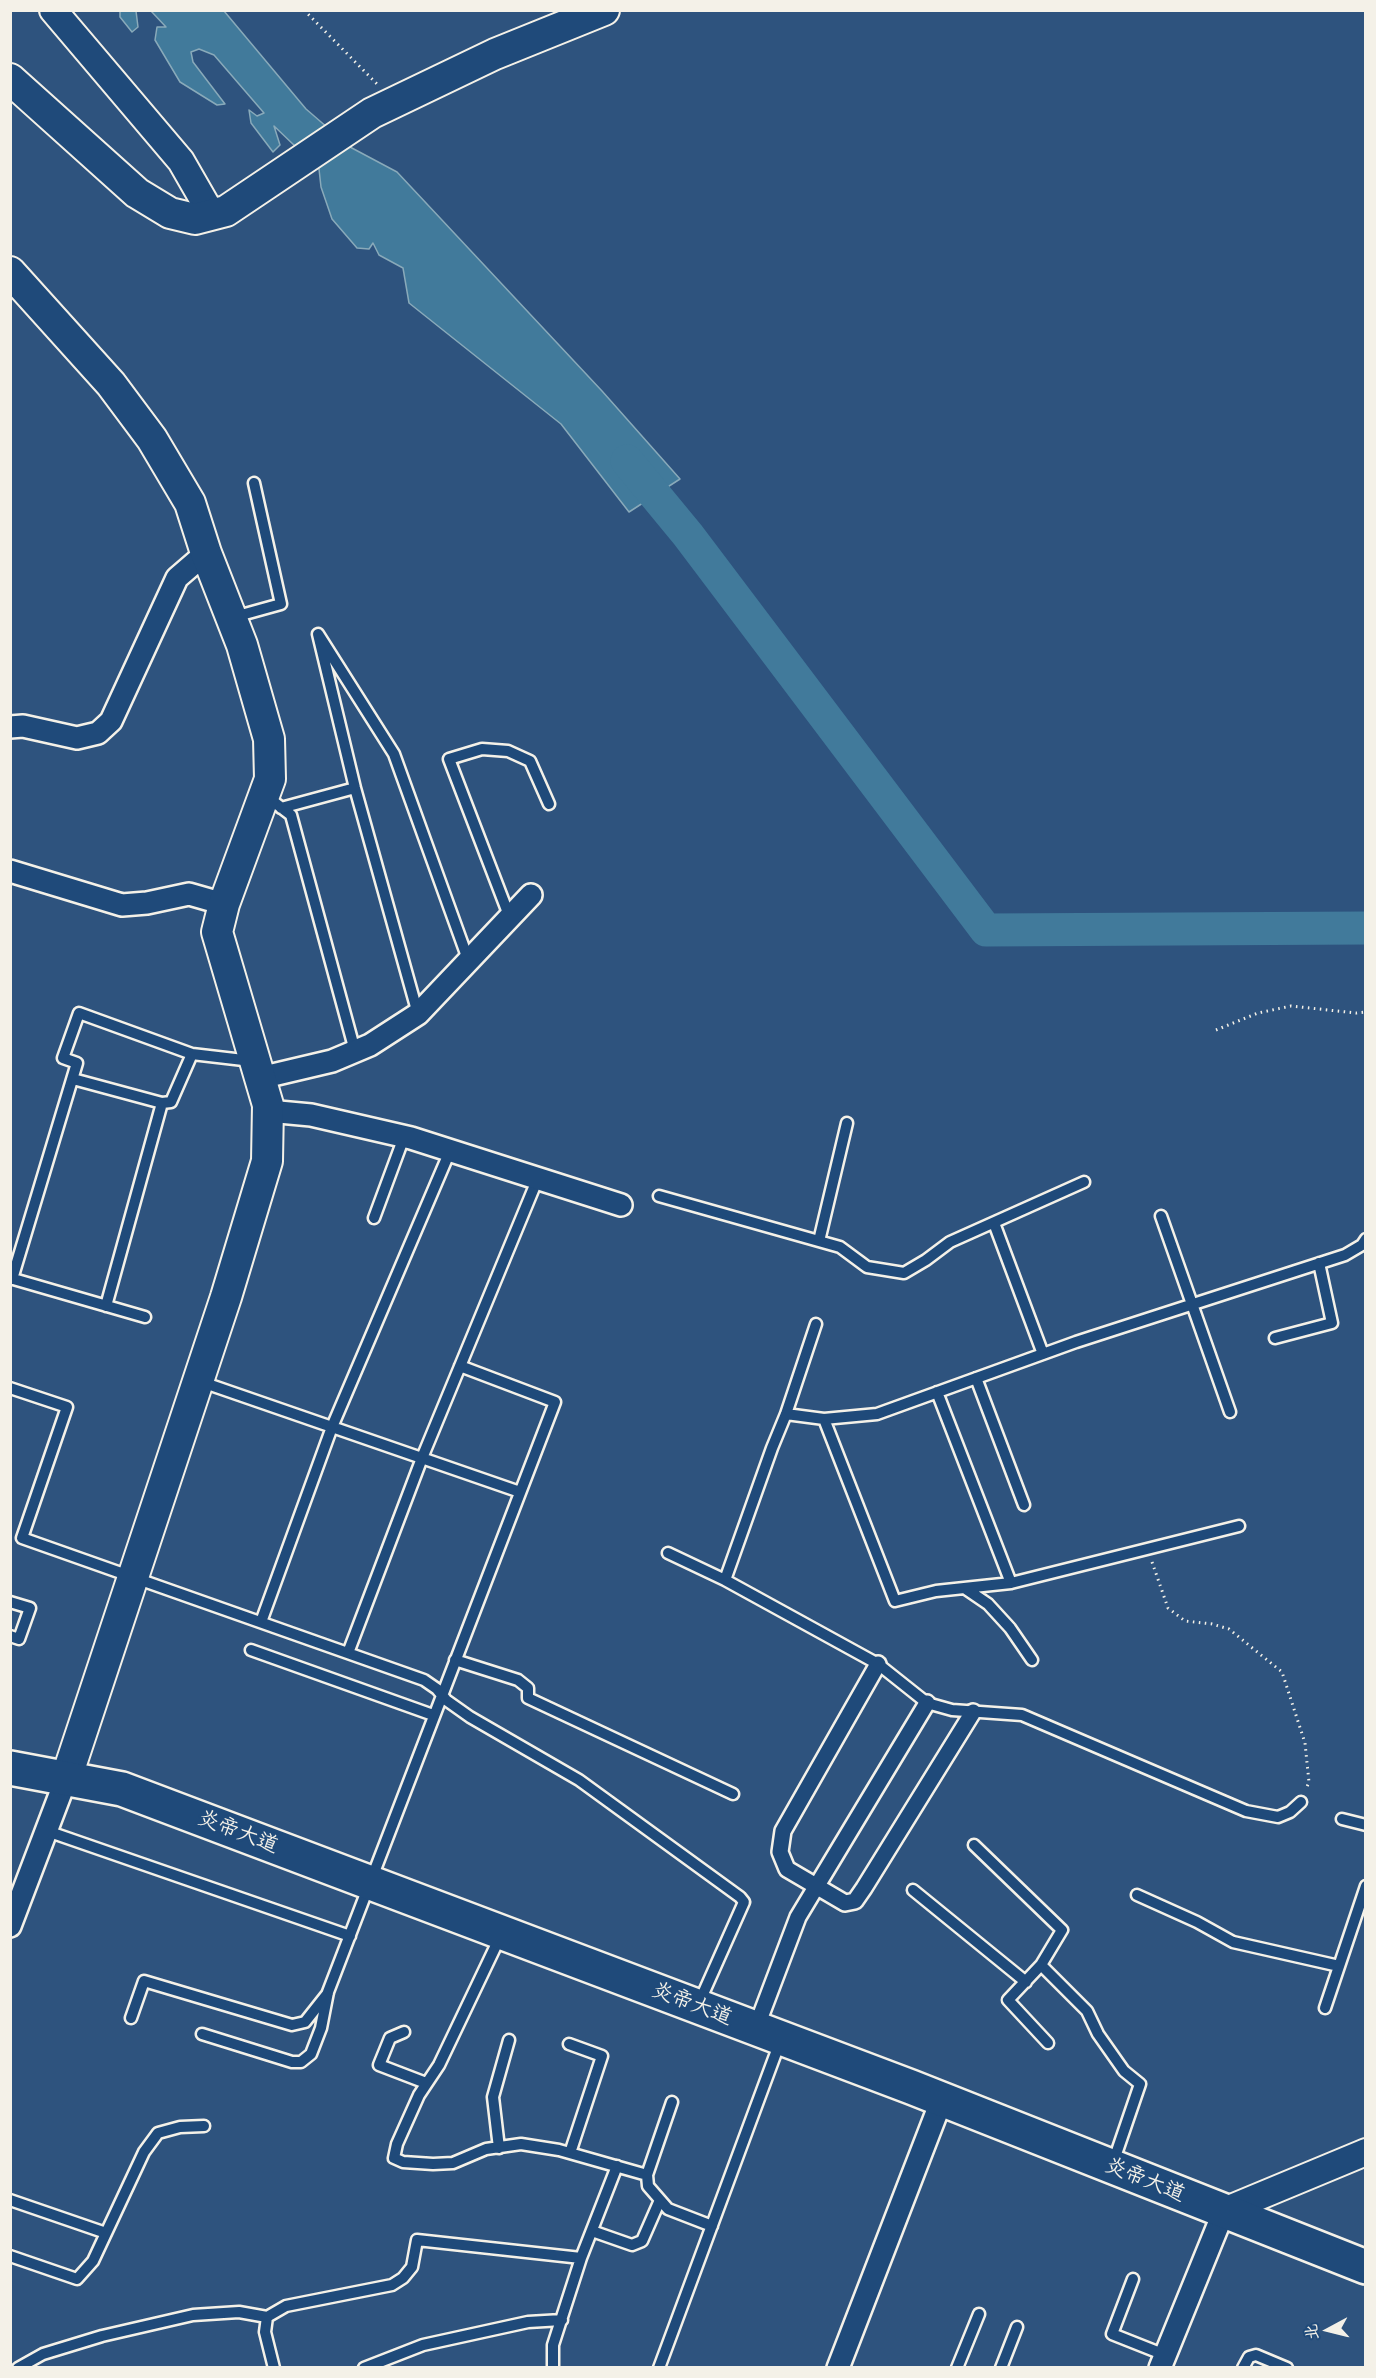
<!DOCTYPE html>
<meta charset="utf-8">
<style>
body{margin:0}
#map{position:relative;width:1376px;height:2378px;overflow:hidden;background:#2e537e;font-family:"Playpen Sans","LXGW WenKai TC",sans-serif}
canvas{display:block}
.frame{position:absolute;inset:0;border:12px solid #f4f1e8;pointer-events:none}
.north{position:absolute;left:1298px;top:2300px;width:60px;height:60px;-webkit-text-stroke:4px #1f4a7a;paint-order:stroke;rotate:263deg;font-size:16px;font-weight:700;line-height:24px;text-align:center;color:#f4f1e8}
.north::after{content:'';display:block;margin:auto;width:21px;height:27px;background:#f4f1e8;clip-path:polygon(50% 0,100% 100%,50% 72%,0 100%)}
</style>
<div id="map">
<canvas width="1376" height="2378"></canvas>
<div class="frame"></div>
<div class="north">北</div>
</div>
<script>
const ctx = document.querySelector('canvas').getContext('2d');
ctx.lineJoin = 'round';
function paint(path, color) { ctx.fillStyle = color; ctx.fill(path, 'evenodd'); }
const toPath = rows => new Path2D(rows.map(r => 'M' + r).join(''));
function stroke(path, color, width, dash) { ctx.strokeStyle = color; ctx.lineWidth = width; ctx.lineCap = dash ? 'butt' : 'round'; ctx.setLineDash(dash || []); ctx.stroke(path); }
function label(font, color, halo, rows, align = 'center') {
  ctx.font = font + ' "Playpen Sans","LXGW WenKai TC",sans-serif'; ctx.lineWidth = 5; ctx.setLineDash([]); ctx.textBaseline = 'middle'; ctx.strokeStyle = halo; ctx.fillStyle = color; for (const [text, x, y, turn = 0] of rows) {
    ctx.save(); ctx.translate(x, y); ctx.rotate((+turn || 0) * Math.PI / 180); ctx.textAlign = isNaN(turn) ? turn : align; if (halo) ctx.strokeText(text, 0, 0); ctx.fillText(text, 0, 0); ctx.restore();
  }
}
const water = toPath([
 [120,11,136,11,138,27,132,32,120,17,120,11],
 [151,11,224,11,306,109,350,147,397,172,602,391,680,479,629,512,561,424,409,303,403,268,379,255,373,243,369,249,357,248,332,219,321,187,319,169,274,126,280,145,273,152,251,123,249,110,257,116,264,113,214,55,199,49,191,52,193,62,225,104,217,105,180,82,155,40,157,27,166,27,151,11]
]);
paint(water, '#417a9b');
stroke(water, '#89aaba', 1.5);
stroke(toPath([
 [627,461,688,535,986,930,1366,928]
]), '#417a9b', 33);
const service = toPath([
 [234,617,281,604,254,483],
 [266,796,291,815,355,1051],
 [281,808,355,788],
 [510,918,449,759,482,749,508,751,530,761,549,804],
 [418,1014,355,788,318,634,394,754,469,962],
 [73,1079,162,1103,171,1102,192,1054],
 [659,1196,840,1247,867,1267,904,1273,926,1260,950,1242,1084,1182],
 [1161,1216,1230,1412],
 [374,1218,404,1137],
 [994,1223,1043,1354],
 [819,1241,847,1123],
 [10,1278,145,1317],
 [12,1279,77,1063,63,1058,79,1013,192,1054,252,1061],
 [106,1306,162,1103],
 [1275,1338,1332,1323,1319,1263],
 [976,1378,1024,1505],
 [199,1381,520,1492],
 [10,1388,67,1407,22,1538,424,1680,437,1689,446,1700,470,1717,579,1780,740,1897,744,1902,699,2003],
 [937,1392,1011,1583],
 [786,1414,824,1419,877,1414,1076,1342,1345,1255,1362,1245,1366,1239],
 [824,1419,895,1601,936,1591,1011,1583,1239,1526],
 [668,1553,725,1580,878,1664,927,1703,952,1710,1022,1715,1246,1811,1278,1817,1290,1812,1301,1802],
 [725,1580,772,1448,786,1414,816,1324],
 [966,1589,988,1604,1010,1628,1032,1660],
 [10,1602,30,1608,19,1639,10,1636],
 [261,1622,332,1427,450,1151],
 [251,1650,433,1715],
 [348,1653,422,1458,538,1178],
 [455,1660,518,1680,528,1688,528,1698,733,1794],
 [1342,1819,1366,1825],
 [47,1831,350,1936],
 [974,1845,1062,1930,1041,1965,1008,2000,1048,2043],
 [913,1890,1026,1982],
 [1137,1895,1197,1922,1233,1942,1339,1966],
 [501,1935,439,2065,419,2095,397,2144,394,2158,403,2162,433,2164,453,2163,486,2149,521,2144,559,2150,647,2175,648,2186,668,2209,712,2226],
 [1041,1965,1087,2011,1098,2034,1124,2071,1140,2084,1113,2163],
 [1325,2008,1366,1886],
 [131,2018,144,1981,292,2025,305,2022,328,1993],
 [404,2032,390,2038,379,2065,426,2083],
 [202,2034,292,2062,301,2062,311,2054,321,2028,328,1992,555,1402,460,1366],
 [569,2044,602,2056,570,2153],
 [499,2148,493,2097,509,2040],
 [647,2175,672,2102],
 [10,2200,106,2233],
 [592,2231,632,2245,642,2241,660,2200],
 [10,2256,77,2279,93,2261,144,2152,158,2133,180,2127,204,2126],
 [1133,2279,1112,2334,1165,2355],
 [18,2368,43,2354,102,2336,193,2315,239,2312,267,2317],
 [274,2368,265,2332,267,2317,286,2306,392,2285,403,2278,412,2267,417,2240,581,2258],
 [364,2368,423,2345,528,2322,562,2320],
 [553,2368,553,2345,581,2258,617,2166],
 [659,2368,780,2042],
 [957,2368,979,2314],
 [1001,2368,1017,2327],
 [1243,2368,1249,2357,1256,2355,1287,2368]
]);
const pedestrian = toPath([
 [878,1664,783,1831,780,1852,787,1869,845,1903,855,1901,864,1888,973,1712],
 [756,2028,798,1917,927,1703]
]);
const minor = toPath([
 [10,727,23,726,77,738,98,733,111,721,177,578,206,553],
 [10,871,122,905,147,903,189,894,224,904],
 [260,1078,332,1061,370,1045,418,1014,531,895],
 [268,1111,311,1115,411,1138,621,1205],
 [10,1926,66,1779],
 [838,2368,942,2099],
 [1160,2368,1224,2211]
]);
const tertiary = toPath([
 [53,10,181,161,212,215],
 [1224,2211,1366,2152]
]);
const secondary = toPath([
 [10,79,137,193,170,213,195,219,226,211,372,113,495,54,604,10],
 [10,272,111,384,152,439,190,503,206,553,242,645,269,739,270,779,224,904,217,932,268,1105,267,1161,226,1297,66,1779]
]);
const primary = toPath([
 [10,1768,122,1789,911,2087,1366,2267]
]);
stroke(service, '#f4f1e8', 15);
stroke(pedestrian, '#f4f1e8', 20);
stroke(minor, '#f4f1e8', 26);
stroke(tertiary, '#f4f1e8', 30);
stroke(secondary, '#f4f1e8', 34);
stroke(primary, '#f4f1e8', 38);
stroke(toPath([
 [304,10,377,84],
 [1216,1030,1258,1013,1291,1006,1356,1013,1366,1012],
 [1152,1562,1168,1608,1185,1621,1212,1624,1229,1629,1282,1672,1305,1743,1309,1782,1306,1789]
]), '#f4f1e8', 3, [1.5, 4.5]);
stroke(service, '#1f4a7a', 10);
stroke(pedestrian, '#1f4a7a', 15);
stroke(minor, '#1f4a7a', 21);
stroke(tertiary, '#1f4a7a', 26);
stroke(secondary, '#1f4a7a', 30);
stroke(primary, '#1f4a7a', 33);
label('21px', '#f4f1e8', '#1f4a7a', [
 ["炎帝大道",238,1832,21],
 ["炎帝大道",692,2004,21],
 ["炎帝大道",1145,2180,22]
]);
</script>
